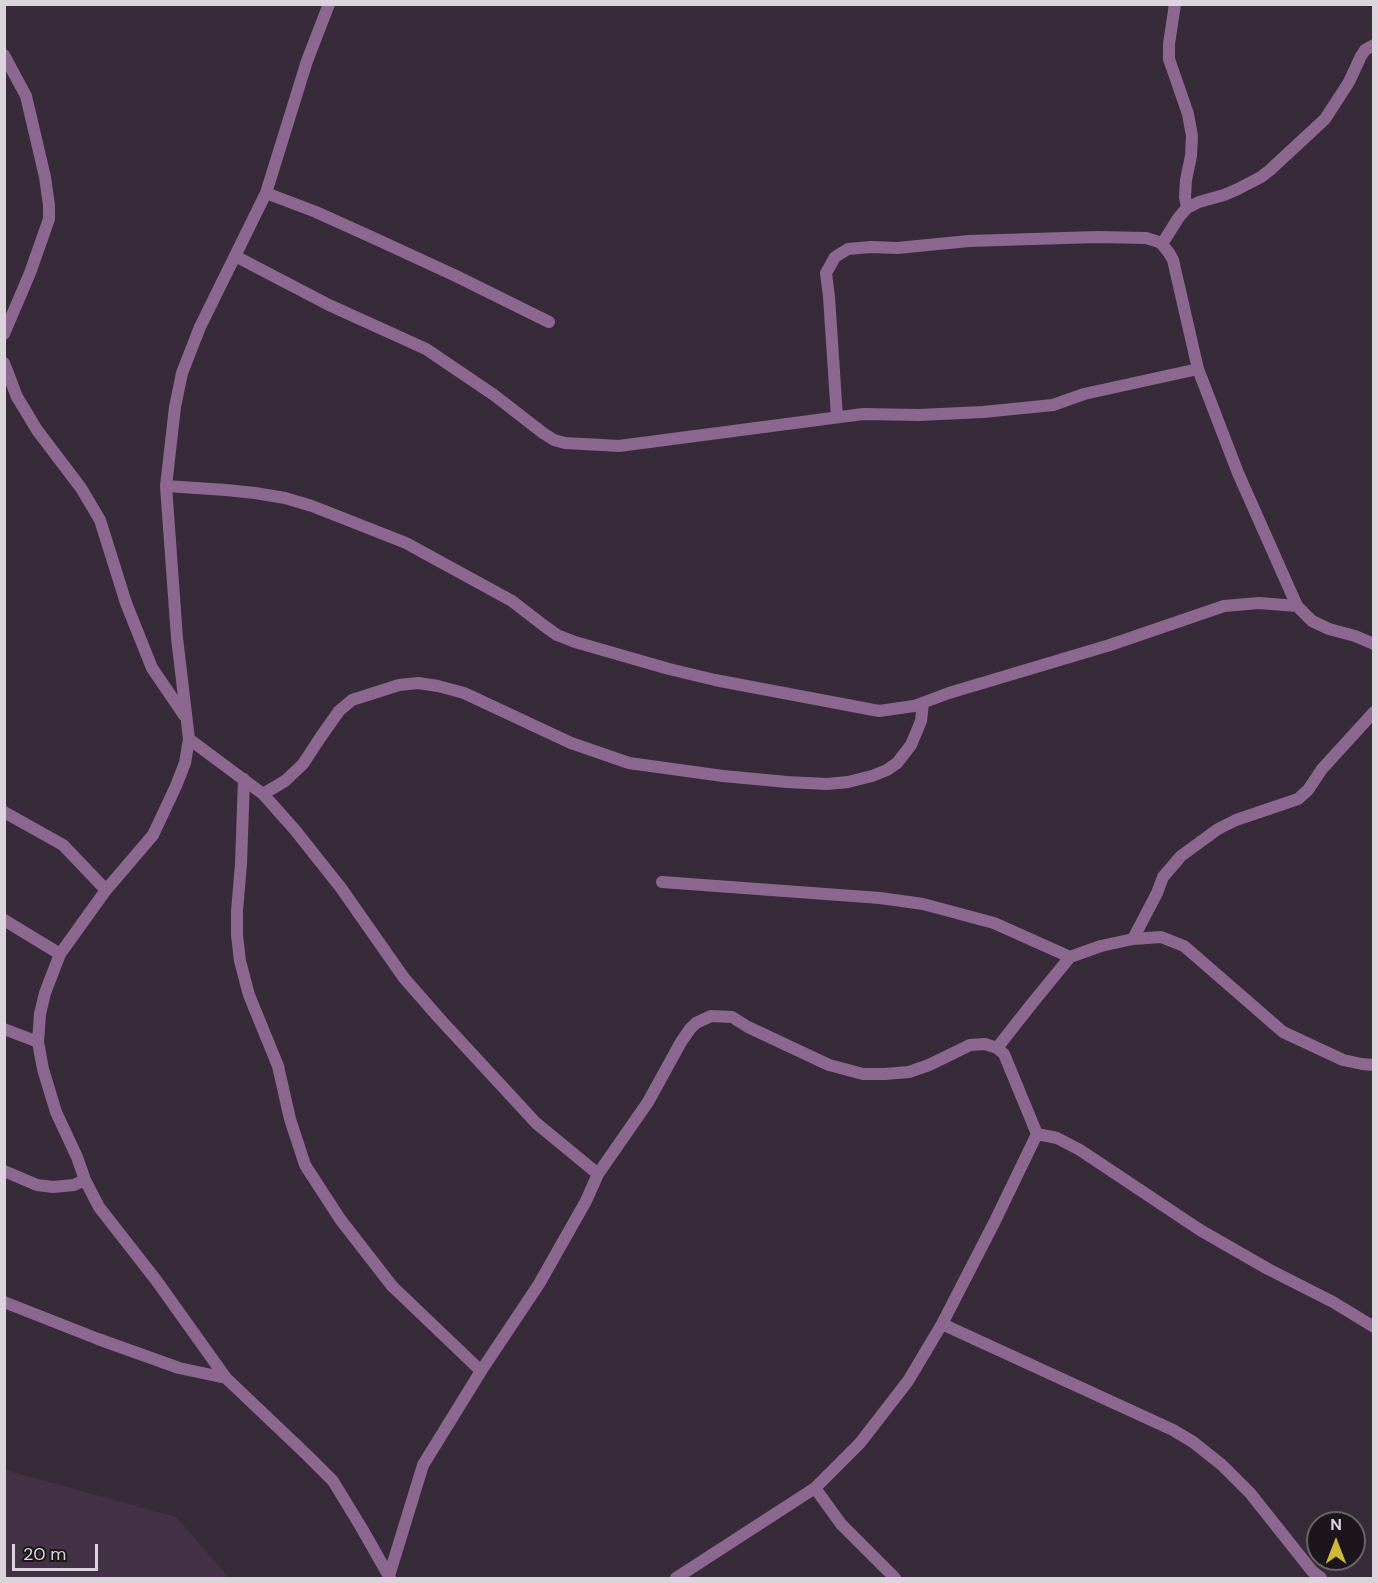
<!DOCTYPE html>
<style>
body{margin:0}
#map{position:relative;width:1378px;height:1583px;overflow:hidden;background:#382b39;font-family:"DM Sans",sans-serif}
canvas{display:block}
.frame{position:absolute;inset:0;border:6px solid #dcd4dd;pointer-events:none}
.north{position:absolute;left:1306px;top:1511px;width:60px;height:60px;box-sizing:border-box;background:#1c161c;border:2px solid #696269;border-radius:50%;rotate:0deg;font-size:16px;font-weight:700;line-height:24px;text-align:center;color:#dcd4dd}
.north::after{content:'';display:block;margin:auto;width:21px;height:27px;background:#ceb837;clip-path:polygon(50% 0,100% 100%,50% 72%,0 100%)}
.scale{position:absolute;left:12px;top:1544px;width:86px;height:27px;box-sizing:border-box;border:3px solid #dcd4dd;border-top:0;padding-left:8px;font-size:18px;line-height:21px;white-space:nowrap;color:#dcd4dd;-webkit-text-stroke:4px #1c161c;paint-order:stroke}
</style>
<div id="map">
<canvas width="1378" height="1583"></canvas>
<div class="frame"></div>
<div class="north">N</div>
<div class="scale">20 m</div>
</div>
<script>
const ctx = document.querySelector('canvas').getContext('2d');
ctx.lineJoin = 'round';
function paint(path, color) { ctx.fillStyle = color; ctx.fill(path, 'evenodd'); }
const toPath = rows => new Path2D(rows.map(r => 'M' + r).join(''));
function stroke(path, color, width, dash) { ctx.strokeStyle = color; ctx.lineWidth = width; ctx.lineCap = dash ? 'butt' : 'round'; ctx.setLineDash(dash || []); ctx.stroke(path); }
paint(toPath([
 [5,1470,176,1517,229,1578,5,1578]
]), '#433245');
stroke(toPath([
 [329,4,307,61,266,193,200,327,182,373,175,407,166,486,177,638,189,739,185,763,176,786,153,835,106,890,60,954,45,993,40,1014,38,1042,43,1069,56,1112,77,1157,85,1180,99,1207,156,1280,226,1378,307,1455,333,1481,361,1527,390,1578],
 [1175,4,1169,44,1169,59,1188,114,1192,136,1191,156,1186,180,1185,197,1187,208],
 [4,55,26,96,45,177,49,205,49,219,30,273,4,334],
 [266,193,316,212,378,240,456,276,549,322],
 [1162,244,1179,217,1187,208,1199,202,1224,195,1238,189,1261,177,1270,170,1325,119,1349,82,1361,56,1365,50,1374,45],
 [235,256,329,305,426,349,494,395,543,433,554,440,565,443,619,446,863,414,919,415,983,412,1053,405,1084,394,1198,369],
 [4,363,17,397,25,410,37,430,81,488,100,520,126,603,152,668,184,715],
 [837,417,829,297,826,273,835,257,848,249,871,247,897,248,969,241,1097,237,1146,238,1156,241,1162,244,1169,253,1173,260,1198,369,1238,473,1297,606,1312,621,1329,629,1355,636,1374,644],
 [166,486,226,490,255,493,285,498,312,506,406,543,512,601,543,625,557,635,575,642,669,669,715,680,879,711,914,706,949,693,1110,645,1224,606,1259,603,1297,606],
 [189,739,263,794,295,830,341,888,404,978,439,1018,536,1123,598,1174],
 [244,779,241,864,237,911,237,935,240,961,249,995,278,1066,290,1119,305,1165,340,1219,392,1286,481,1371],
 [263,794,285,781,303,764,320,738,339,711,352,700,399,685,418,683,438,686,464,693,571,743,629,763,723,776,787,782,827,784,848,782,872,776,887,770,897,763,911,745,921,721,923,703],
 [4,812,63,845,106,890],
 [662,882,880,898,923,904,994,923,1070,957],
 [4,920,60,954],
 [1133,939,1157,893,1163,877,1181,856,1218,829,1236,820,1298,799,1308,790,1322,769,1374,712],
 [4,1029,38,1042],
 [997,1048,1030,1006,1070,957,1101,946,1133,939,1161,937,1184,946,1283,1032,1343,1060,1362,1064,1374,1065],
 [1037,1134,1057,1138,1080,1150,1200,1230,1268,1269,1333,1302,1374,1327],
 [4,1171,37,1185,53,1187,74,1185,85,1180],
 [4,1302,98,1339,179,1368,226,1378],
 [942,1324,1173,1430,1193,1442,1222,1465,1250,1493,1312,1571,1321,1578],
 [815,1488,841,1524,895,1578],
 [389,1576,423,1465,481,1371,539,1284,586,1201,598,1174,648,1102,681,1042,690,1029,696,1023,711,1016,732,1017,748,1027,829,1065,863,1074,885,1074,909,1072,929,1065,970,1045,985,1044,997,1048,1004,1054,1037,1134,995,1221,942,1324,908,1381,860,1443,815,1488,676,1578]
]), '#8c6790', 12);
</script>
